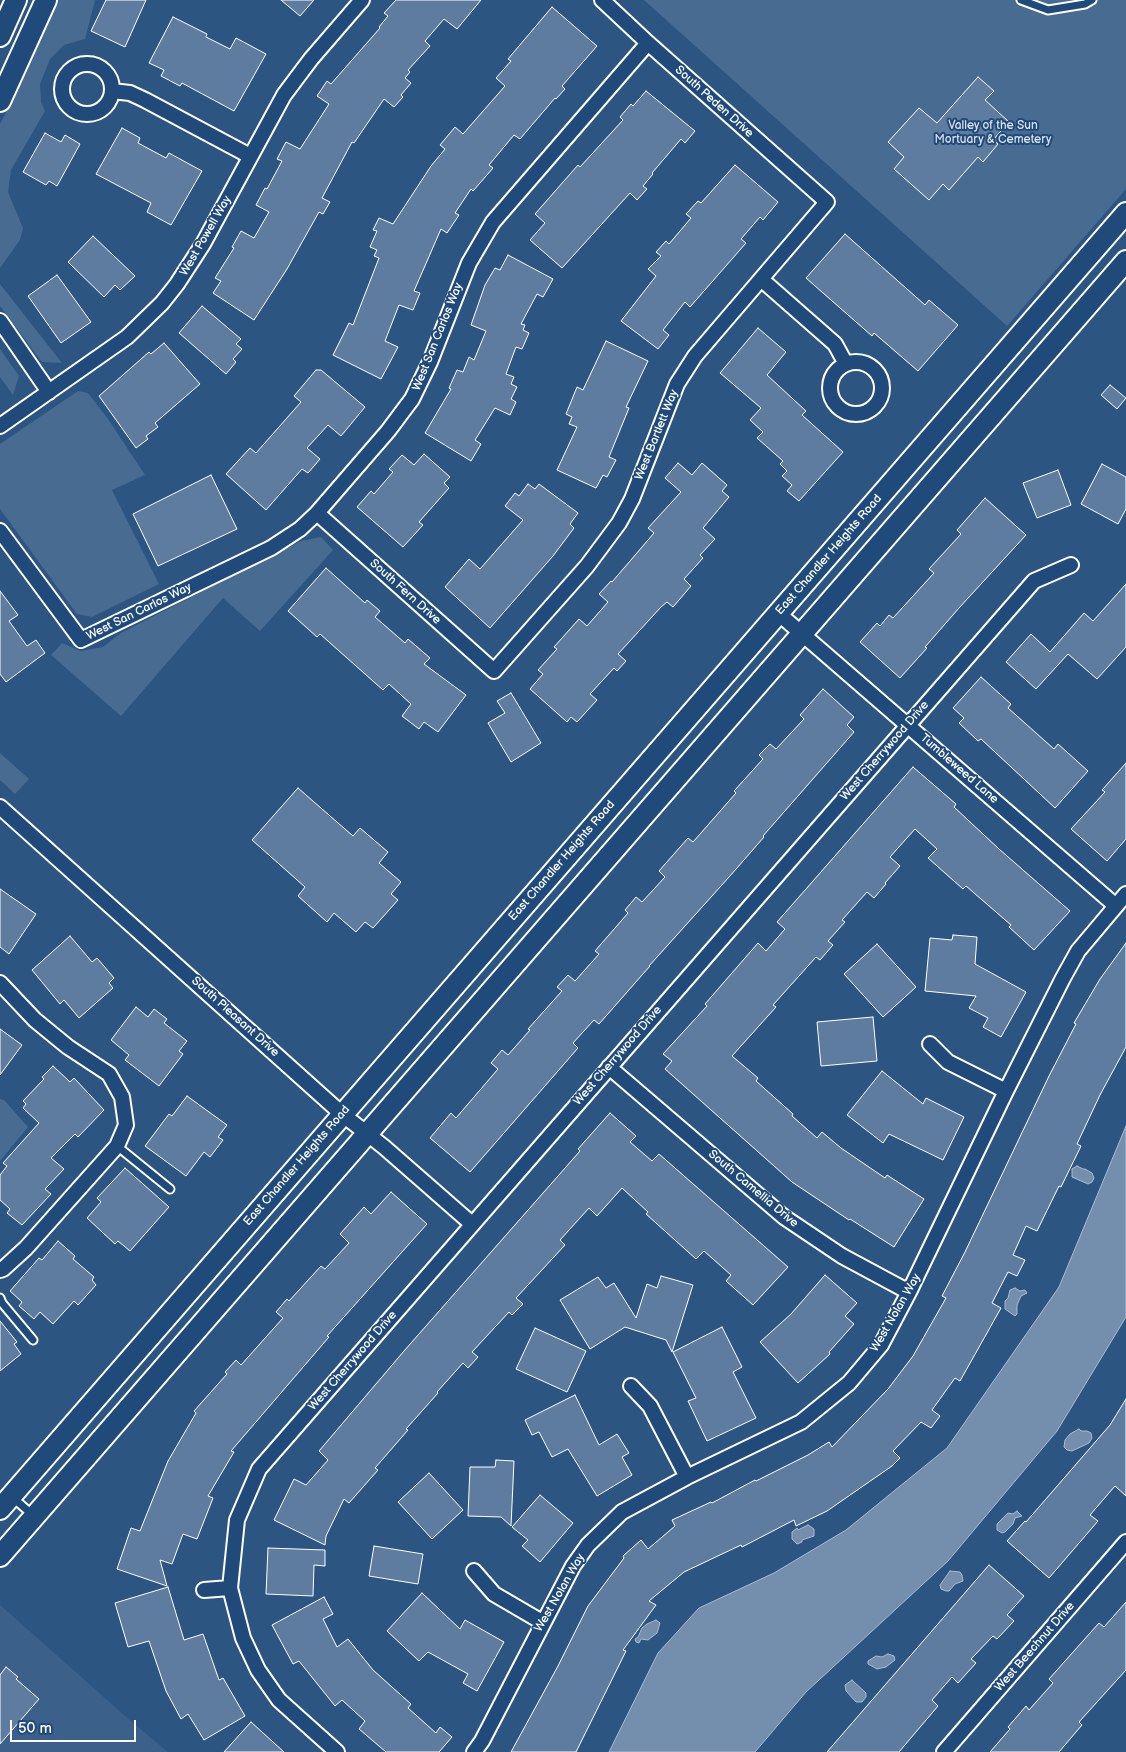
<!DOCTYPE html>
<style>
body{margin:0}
#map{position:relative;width:1126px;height:1752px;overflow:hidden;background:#2c5582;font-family:"Balsamiq Sans",sans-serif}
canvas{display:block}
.scale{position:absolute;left:10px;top:1720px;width:126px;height:22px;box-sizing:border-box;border:2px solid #fff;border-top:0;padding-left:6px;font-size:15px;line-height:18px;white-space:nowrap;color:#fff;-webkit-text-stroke:4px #1f4a7a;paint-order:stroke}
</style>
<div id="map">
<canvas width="1126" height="1752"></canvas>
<div class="scale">50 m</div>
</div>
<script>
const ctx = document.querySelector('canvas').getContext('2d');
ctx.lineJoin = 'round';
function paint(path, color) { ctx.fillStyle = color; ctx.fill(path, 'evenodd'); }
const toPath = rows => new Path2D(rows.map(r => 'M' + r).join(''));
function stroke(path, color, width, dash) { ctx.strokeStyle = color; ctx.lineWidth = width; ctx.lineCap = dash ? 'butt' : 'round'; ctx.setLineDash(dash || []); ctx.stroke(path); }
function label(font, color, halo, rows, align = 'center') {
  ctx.font = font + ' "Balsamiq Sans",sans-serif'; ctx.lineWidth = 4; ctx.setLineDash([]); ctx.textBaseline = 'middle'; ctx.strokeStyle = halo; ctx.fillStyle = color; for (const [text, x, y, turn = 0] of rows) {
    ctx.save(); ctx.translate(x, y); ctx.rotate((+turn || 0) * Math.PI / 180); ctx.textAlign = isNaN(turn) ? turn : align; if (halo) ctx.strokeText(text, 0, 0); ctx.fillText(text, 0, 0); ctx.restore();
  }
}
paint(toPath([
 [0,1605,132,1722,168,1752,0,1752]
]), '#3b618b');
paint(toPath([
 [58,0,95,0,85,39,64,45,50,59,40,84,41,102,45,111,11,170,8,192,23,228,20,240,0,268,0,124,13,99],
 [644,0,1126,0,1126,189,1007,326],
 [0,284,62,363,42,362,0,306],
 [0,349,19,376,13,395,0,377],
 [78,391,88,393,108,419,145,475,112,490,159,584,92,617,77,614,0,509,0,444],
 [321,537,333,550,260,631,223,598,121,716,51,655,62,643,80,651,103,647,121,633,301,541],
 [0,753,29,779,15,794,0,780],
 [0,1099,4,1100,28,1127,0,1161]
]), '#486b92');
const water = toPath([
 [1126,1126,1126,1317,1057,1431,948,1561,806,1692,755,1752,609,1752,658,1653,699,1608,774,1573,846,1530,947,1448,1059,1287,1126,1126],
 [1077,1166,1083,1169,1085,1169,1092,1173,1094,1178,1092,1182,1088,1184,1072,1177,1072,1169,1077,1166],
 [1015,1288,1020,1291,1025,1290,1027,1293,1021,1296,1017,1305,1017,1314,1015,1316,1005,1309,1005,1301,1008,1298,1010,1290,1015,1288],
 [1079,1429,1081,1431,1087,1431,1091,1433,1092,1438,1089,1443,1072,1451,1067,1450,1064,1447,1065,1440,1070,1434,1079,1429],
 [1017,1511,1022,1516,1015,1518,1013,1524,1005,1532,1002,1533,997,1530,997,1524,1008,1513,1013,1514,1017,1511],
 [808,1525,814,1529,814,1536,802,1540,802,1542,797,1544,792,1539,792,1532,797,1528,798,1530,808,1525],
 [950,1571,960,1572,962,1575,963,1581,955,1584,949,1591,946,1591,941,1589,940,1585,950,1571],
 [656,1620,660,1623,657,1633,648,1640,641,1639,639,1643,636,1642,635,1639,638,1637,642,1628,647,1624,656,1620],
 [888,1654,894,1656,895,1660,886,1667,877,1669,868,1664,868,1661,876,1656,882,1657,888,1654],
 [852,1680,866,1693,866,1697,862,1702,856,1702,846,1691,845,1685,852,1680]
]);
paint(water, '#748fad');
stroke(water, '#acbcce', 1);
const building = toPath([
 [106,0,146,0,125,47,91,31,106,0],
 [281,0,314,0,300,16,281,0],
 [396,0,481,0,457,29,444,19,425,41,430,46,408,70,410,72,405,78,411,83,401,95,403,97,394,107,384,99,354,143,352,142,322,198,330,202,323,214,319,212,287,269,254,320,213,293,221,281,215,278,234,248,232,247,241,231,254,238,269,212,256,205,265,188,267,189,282,161,277,159,286,142,300,149,329,104,317,96,327,81,331,84,380,28,379,27,388,16,384,13,396,0],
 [552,7,597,46,562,86,565,89,556,99,555,98,520,139,514,135,489,165,493,168,473,191,471,189,455,213,459,215,447,233,441,229,414,291,420,293,413,310,399,305,385,341,398,347,381,379,333,355,349,323,353,325,379,258,374,256,377,250,370,247,377,231,373,230,379,218,393,224,431,166,445,149,440,145,455,127,463,134,505,86,496,78,511,61,508,59,552,7],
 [173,17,207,34,206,37,230,49,236,38,266,54,234,111,182,83,180,86,161,76,164,70,149,63,173,17],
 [978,77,994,91,985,100,1009,122,993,140,998,144,983,162,978,157,949,190,943,184,929,200,894,169,904,157,888,142,919,108,937,123,978,77],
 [646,91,695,131,685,143,681,139,652,173,653,174,643,186,647,189,637,200,630,193,562,268,530,240,545,223,535,214,578,165,580,167,623,120,620,117,631,104,633,106,646,91],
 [122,128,140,138,138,143,166,158,169,153,202,171,171,225,147,212,151,203,96,174,122,128],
 [45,133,61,142,65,135,80,144,57,186,49,181,46,185,23,172,45,133],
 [735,165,778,202,763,220,760,217,741,239,746,243,690,307,685,302,663,330,669,335,658,349,621,321,656,276,648,269,661,256,656,252,666,241,669,244,691,218,686,214,698,201,701,203,735,165],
 [845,234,925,305,929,300,958,325,918,371,874,333,872,336,806,278,845,234],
 [93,236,135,276,120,290,115,285,104,297,68,262,93,236],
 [508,255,553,279,543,297,537,294,521,324,525,325,523,330,529,333,522,349,516,347,506,374,514,377,511,384,517,387,511,399,516,402,510,415,495,408,475,440,481,444,471,461,425,433,451,389,449,388,457,370,463,372,469,357,474,360,486,331,471,325,485,285,495,268,500,270,508,255],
 [57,275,91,322,61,343,28,296,57,275],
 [202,306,241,339,236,344,242,349,233,359,236,362,226,374,179,333,202,306],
 [758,328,786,352,767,375,806,411,802,415,843,452,799,501,787,491,792,485,782,476,787,471,780,464,783,461,757,438,763,432,750,420,761,408,720,373,758,328],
 [606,341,648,361,626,407,629,408,609,457,616,460,607,477,603,475,596,488,557,470,577,427,569,424,572,417,566,414,577,387,583,390,606,341],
 [164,343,200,384,155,423,158,427,146,436,148,439,136,448,99,396,149,352,151,354,164,343],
 [316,370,321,370,365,407,341,436,328,425,307,448,320,459,308,473,302,469,266,510,226,474,250,448,256,453,301,402,294,396,316,370],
 [1110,385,1126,398,1117,409,1101,395,1110,385],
 [424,454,450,477,444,483,449,488,419,522,423,525,403,547,357,507,371,491,374,494,393,472,389,469,402,455,414,465,424,454],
 [678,463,692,475,702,463,727,485,722,491,729,497,703,528,715,539,700,555,703,558,684,579,691,586,673,607,667,602,661,607,618,654,626,661,617,671,614,668,590,694,597,700,577,722,571,717,567,722,530,689,543,674,538,670,557,649,554,647,579,619,587,626,608,602,599,594,611,581,612,582,654,533,648,528,681,492,665,478,678,463],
 [1102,464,1126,477,1126,509,1118,524,1081,504,1102,464],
 [1058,470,1071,505,1037,518,1023,483,1058,470],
 [211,475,237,529,158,566,133,514,211,475],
 [528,484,535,489,539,484,578,513,570,524,574,528,553,556,490,628,445,587,469,559,480,569,523,520,505,506,515,493,519,496,528,484],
 [985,498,1026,535,959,608,925,647,927,648,900,678,860,642,877,623,880,626,889,615,893,618,934,573,929,569,961,534,957,530,985,498],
 [326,568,365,603,367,600,380,611,375,617,405,643,408,639,430,658,424,664,466,695,438,732,424,722,419,729,402,716,411,704,389,684,383,690,320,634,317,637,288,611,326,568],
 [1126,584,1126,647,1097,679,1068,654,1036,689,1006,662,1031,634,1050,652,1084,613,1093,621,1126,584],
 [0,591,18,615,9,621,27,646,36,640,45,653,6,682,0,674,0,591],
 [981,677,1011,704,1008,708,1054,749,1058,744,1088,771,1055,808,981,739,978,741,959,723,964,718,953,708,981,677],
 [823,689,854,717,847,725,854,732,763,836,764,837,730,876,649,966,650,966,599,1024,594,1020,573,1043,578,1048,470,1172,430,1138,451,1113,456,1118,498,1069,491,1063,502,1050,508,1055,530,1030,528,1029,562,991,557,987,568,975,575,981,599,954,595,951,628,913,625,910,636,897,642,902,665,877,659,871,688,838,693,842,736,793,734,791,763,759,759,755,770,744,776,749,804,719,800,715,823,689],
 [511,693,541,743,511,762,488,723,505,713,497,701,511,693],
 [1126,763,1126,839,1107,861,1071,829,1105,792,1102,790,1126,763],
 [913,767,956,804,954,807,999,849,1070,911,1034,950,1009,927,1011,925,966,886,963,889,928,858,937,849,915,829,890,857,900,866,885,883,886,884,874,898,867,892,842,920,845,922,828,941,833,945,820,960,816,957,773,1005,776,1007,732,1056,758,1078,756,1081,793,1114,792,1116,817,1138,822,1132,841,1148,885,1178,887,1175,924,1199,894,1247,850,1219,849,1220,792,1182,665,1069,672,1061,663,1054,707,1006,705,1004,758,943,766,951,785,929,777,922,913,767],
 [298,788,353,836,360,828,388,852,379,863,401,882,391,894,398,900,373,928,365,922,356,932,334,913,327,922,298,896,305,887,252,840,298,788],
 [0,889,36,914,9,954,0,947,0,889],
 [953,935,977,937,975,964,1026,992,1001,1037,983,1027,988,1018,969,1008,976,996,925,991,930,938,952,940,953,935],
 [70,936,92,962,97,958,114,978,109,983,113,988,79,1018,64,1000,60,1004,32,970,70,936],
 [1126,943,1126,1047,1100,1095,1077,1144,1081,1146,1061,1187,1059,1186,1037,1231,1026,1226,1013,1255,1025,1260,1017,1276,1008,1272,992,1303,1001,1308,960,1381,955,1378,932,1410,940,1416,931,1428,921,1422,893,1451,900,1458,892,1466,827,1511,796,1526,794,1520,742,1547,741,1545,684,1572,649,1601,656,1605,623,1650,626,1651,576,1752,511,1752,558,1666,588,1606,624,1558,623,1556,641,1540,648,1549,675,1526,672,1520,711,1502,712,1503,755,1480,756,1481,808,1455,829,1442,832,1447,888,1389,913,1356,946,1298,942,1296,965,1252,1049,1076,1076,1024,1074,1023,1100,979,1126,943],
 [877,944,916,987,883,1017,844,974,877,944],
 [136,1007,148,1017,154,1009,167,1019,164,1023,187,1041,179,1051,183,1054,159,1086,125,1060,129,1055,111,1040,136,1007],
 [873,1017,877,1061,821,1066,817,1022,873,1017],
 [0,1029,22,1045,0,1075,0,1029],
 [53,1066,70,1082,74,1078,104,1110,78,1137,75,1134,51,1158,64,1169,45,1189,51,1194,22,1225,7,1213,10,1209,0,1200,0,1175,7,1166,3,1163,39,1123,23,1108,26,1104,23,1101,44,1079,42,1077,53,1066],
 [882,1071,923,1104,926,1098,964,1117,943,1160,889,1134,883,1143,847,1115,882,1071],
 [187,1096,227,1125,218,1137,223,1140,210,1157,204,1152,186,1176,145,1146,169,1114,172,1116,187,1096],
 [610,1113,636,1136,630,1142,652,1161,659,1154,788,1267,753,1305,726,1281,731,1275,704,1251,696,1259,646,1214,648,1212,622,1188,597,1216,589,1208,560,1240,565,1245,516,1298,523,1304,512,1315,509,1312,472,1352,478,1357,468,1368,463,1363,437,1392,438,1393,406,1429,408,1430,375,1468,378,1470,349,1503,344,1499,326,1536,325,1545,274,1520,294,1479,306,1485,328,1460,319,1451,404,1351,580,1151,578,1149,610,1113],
 [125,1168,169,1207,130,1251,118,1241,115,1244,87,1218,101,1202,97,1198,125,1168],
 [391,1192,427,1224,327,1336,329,1337,231,1451,234,1452,208,1496,213,1498,197,1539,183,1534,172,1564,160,1560,167,1586,117,1569,131,1528,140,1531,168,1461,196,1413,194,1411,227,1374,225,1372,236,1360,241,1365,283,1318,276,1312,287,1299,289,1301,321,1266,325,1269,349,1243,340,1234,364,1207,371,1214,391,1192],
 [58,1241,75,1256,73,1259,94,1277,92,1280,96,1285,78,1305,74,1301,53,1324,40,1312,34,1319,19,1306,22,1302,10,1291,39,1258,42,1260,58,1241],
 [825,1275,857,1303,845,1316,854,1324,829,1352,830,1354,798,1383,760,1342,791,1314,825,1275],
 [661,1276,693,1285,672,1352,666,1340,625,1327,590,1349,560,1300,598,1277,606,1288,614,1283,636,1318,647,1284,657,1288,661,1276],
 [0,1321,17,1342,14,1344,21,1354,0,1371,0,1321],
 [722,1327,742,1367,733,1372,756,1418,707,1441,688,1401,696,1398,673,1352,722,1327],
 [535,1328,586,1351,567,1392,516,1369,535,1328],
 [575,1395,599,1445,617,1434,629,1453,622,1457,632,1475,597,1496,568,1449,552,1457,539,1432,532,1435,525,1420,575,1395],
 [1126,1399,1126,1496,1115,1486,1090,1515,1098,1521,1049,1578,1007,1541,1025,1521,1026,1522,1110,1425,1126,1399],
 [496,1460,514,1461,511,1526,501,1517,468,1516,470,1467,495,1467,496,1460],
 [429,1473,463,1510,432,1539,398,1502,429,1473],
 [540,1495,573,1523,540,1562,522,1546,528,1540,512,1527,540,1495],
 [374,1546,423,1554,418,1584,369,1576,374,1546],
 [268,1548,325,1550,325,1566,314,1565,313,1596,266,1594,268,1548],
 [989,1565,1024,1596,1007,1615,1014,1621,997,1639,993,1636,971,1659,976,1663,958,1683,952,1677,932,1700,938,1706,899,1752,827,1752,989,1565],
 [168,1587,184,1640,203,1634,219,1680,223,1678,245,1716,204,1740,188,1714,181,1719,166,1691,149,1641,128,1647,115,1603,168,1587],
 [422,1593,460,1629,465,1620,504,1642,477,1691,463,1683,468,1674,428,1652,419,1661,387,1631,422,1593],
 [324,1597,333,1614,323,1619,337,1647,348,1639,373,1670,411,1704,408,1708,436,1733,440,1727,452,1737,439,1752,386,1752,359,1729,365,1721,342,1700,335,1706,299,1661,293,1664,272,1625,324,1597],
 [1126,1602,1126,1670,1079,1722,1082,1725,1059,1752,990,1752,1010,1729,1008,1727,1026,1706,1029,1710,1053,1683,1049,1679,1099,1623,1104,1627,1126,1602],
 [6,1667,18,1677,16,1679,39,1699,0,1744,0,1675,6,1667],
 [251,1722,284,1752,224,1752,251,1722]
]);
paint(building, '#5e7c9f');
stroke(building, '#fff', 1);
const lane = toPath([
 [1021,0,1048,10,1085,4,1092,0],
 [117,1146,170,1189],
 [0,1298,2,1303,33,1340],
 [12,1497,34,1516]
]);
const street = toPath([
 '62 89a25 25 0 1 1 50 0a25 25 0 1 1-50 0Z',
 [112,91,130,93,145,100,250,156],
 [761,279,835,344,846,364],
 [0,321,49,392],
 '830 388a26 26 0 1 1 52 0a26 26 0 1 1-52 0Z',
 [0,426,127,337,162,303,177,284,203,244,284,95,311,59,362,0],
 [317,513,494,671,587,566,619,523,632,499,677,384,695,356,827,202,648,43,602,0],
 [0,531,81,640,271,548,300,529,317,513,388,431,412,399,430,362,469,263,493,222,648,43],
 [778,613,1116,906],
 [0,807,342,1114,384,1147,472,1224],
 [0,983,35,1020,68,1047,109,1074,122,1097,126,1125,117,1146,26,1248,3,1269,0,1270],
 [930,1044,948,1062,1006,1091],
 [609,1067,784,1217,842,1256,909,1292],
 [631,1386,650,1406,687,1477],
 [474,1571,494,1594,542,1622],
 [204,1590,230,1588],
 [337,1752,279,1700,258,1670,243,1638,230,1588,237,1520,259,1469,1034,581,1071,565],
 [474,1752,482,1741,573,1566,588,1545,622,1512,687,1477,801,1422,849,1383,881,1345,909,1292,1006,1091,1063,978,1078,951,1126,894],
 [944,1752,1126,1542]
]);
const secondary = toPath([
 [0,36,16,0],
 [0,101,46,0],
 [0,1509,1126,213],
 [0,1556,1126,261]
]);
stroke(lane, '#fff', 11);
stroke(street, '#fff', 18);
stroke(secondary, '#fff', 24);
stroke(lane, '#1f4a7a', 7);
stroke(street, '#1f4a7a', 14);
stroke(secondary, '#1f4a7a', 20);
label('12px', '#fff', '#1f4a7a', [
 ["South Peden Drive",714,102,42],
 ["West Powell Way",206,236,-60],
 ["West San Carlos Way",438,337,-68],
 ["West Bartlett Way",657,435,-68],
 ["East Chandler Heights Road",829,555,-49],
 ["South Fern Drive",405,592,42],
 ["West San Carlos Way",139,612,-26],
 ["West Cherrywood Drive",885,751,-49],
 ["Tumbleweed Lane",959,769,41],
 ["East Chandler Heights Road",562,861,-49],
 ["South Pleasant Drive",235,1017,42],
 ["West Cherrywood Drive",618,1056,-49],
 ["East Chandler Heights Road",297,1166,-49],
 ["South Camellia Drive",753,1189,40],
 ["West Nolan Way",896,1313,-60],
 ["West Cherrywood Drive",353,1361,-49],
 ["West Nolan Way",560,1593,-60],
 ["West Beechnut Drive",1035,1647,-49]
]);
label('12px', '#dae1e9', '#1f4a7a', [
 ["Valley of the Sun",993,126],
 ["Mortuary & Cemetery",993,140]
]);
</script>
